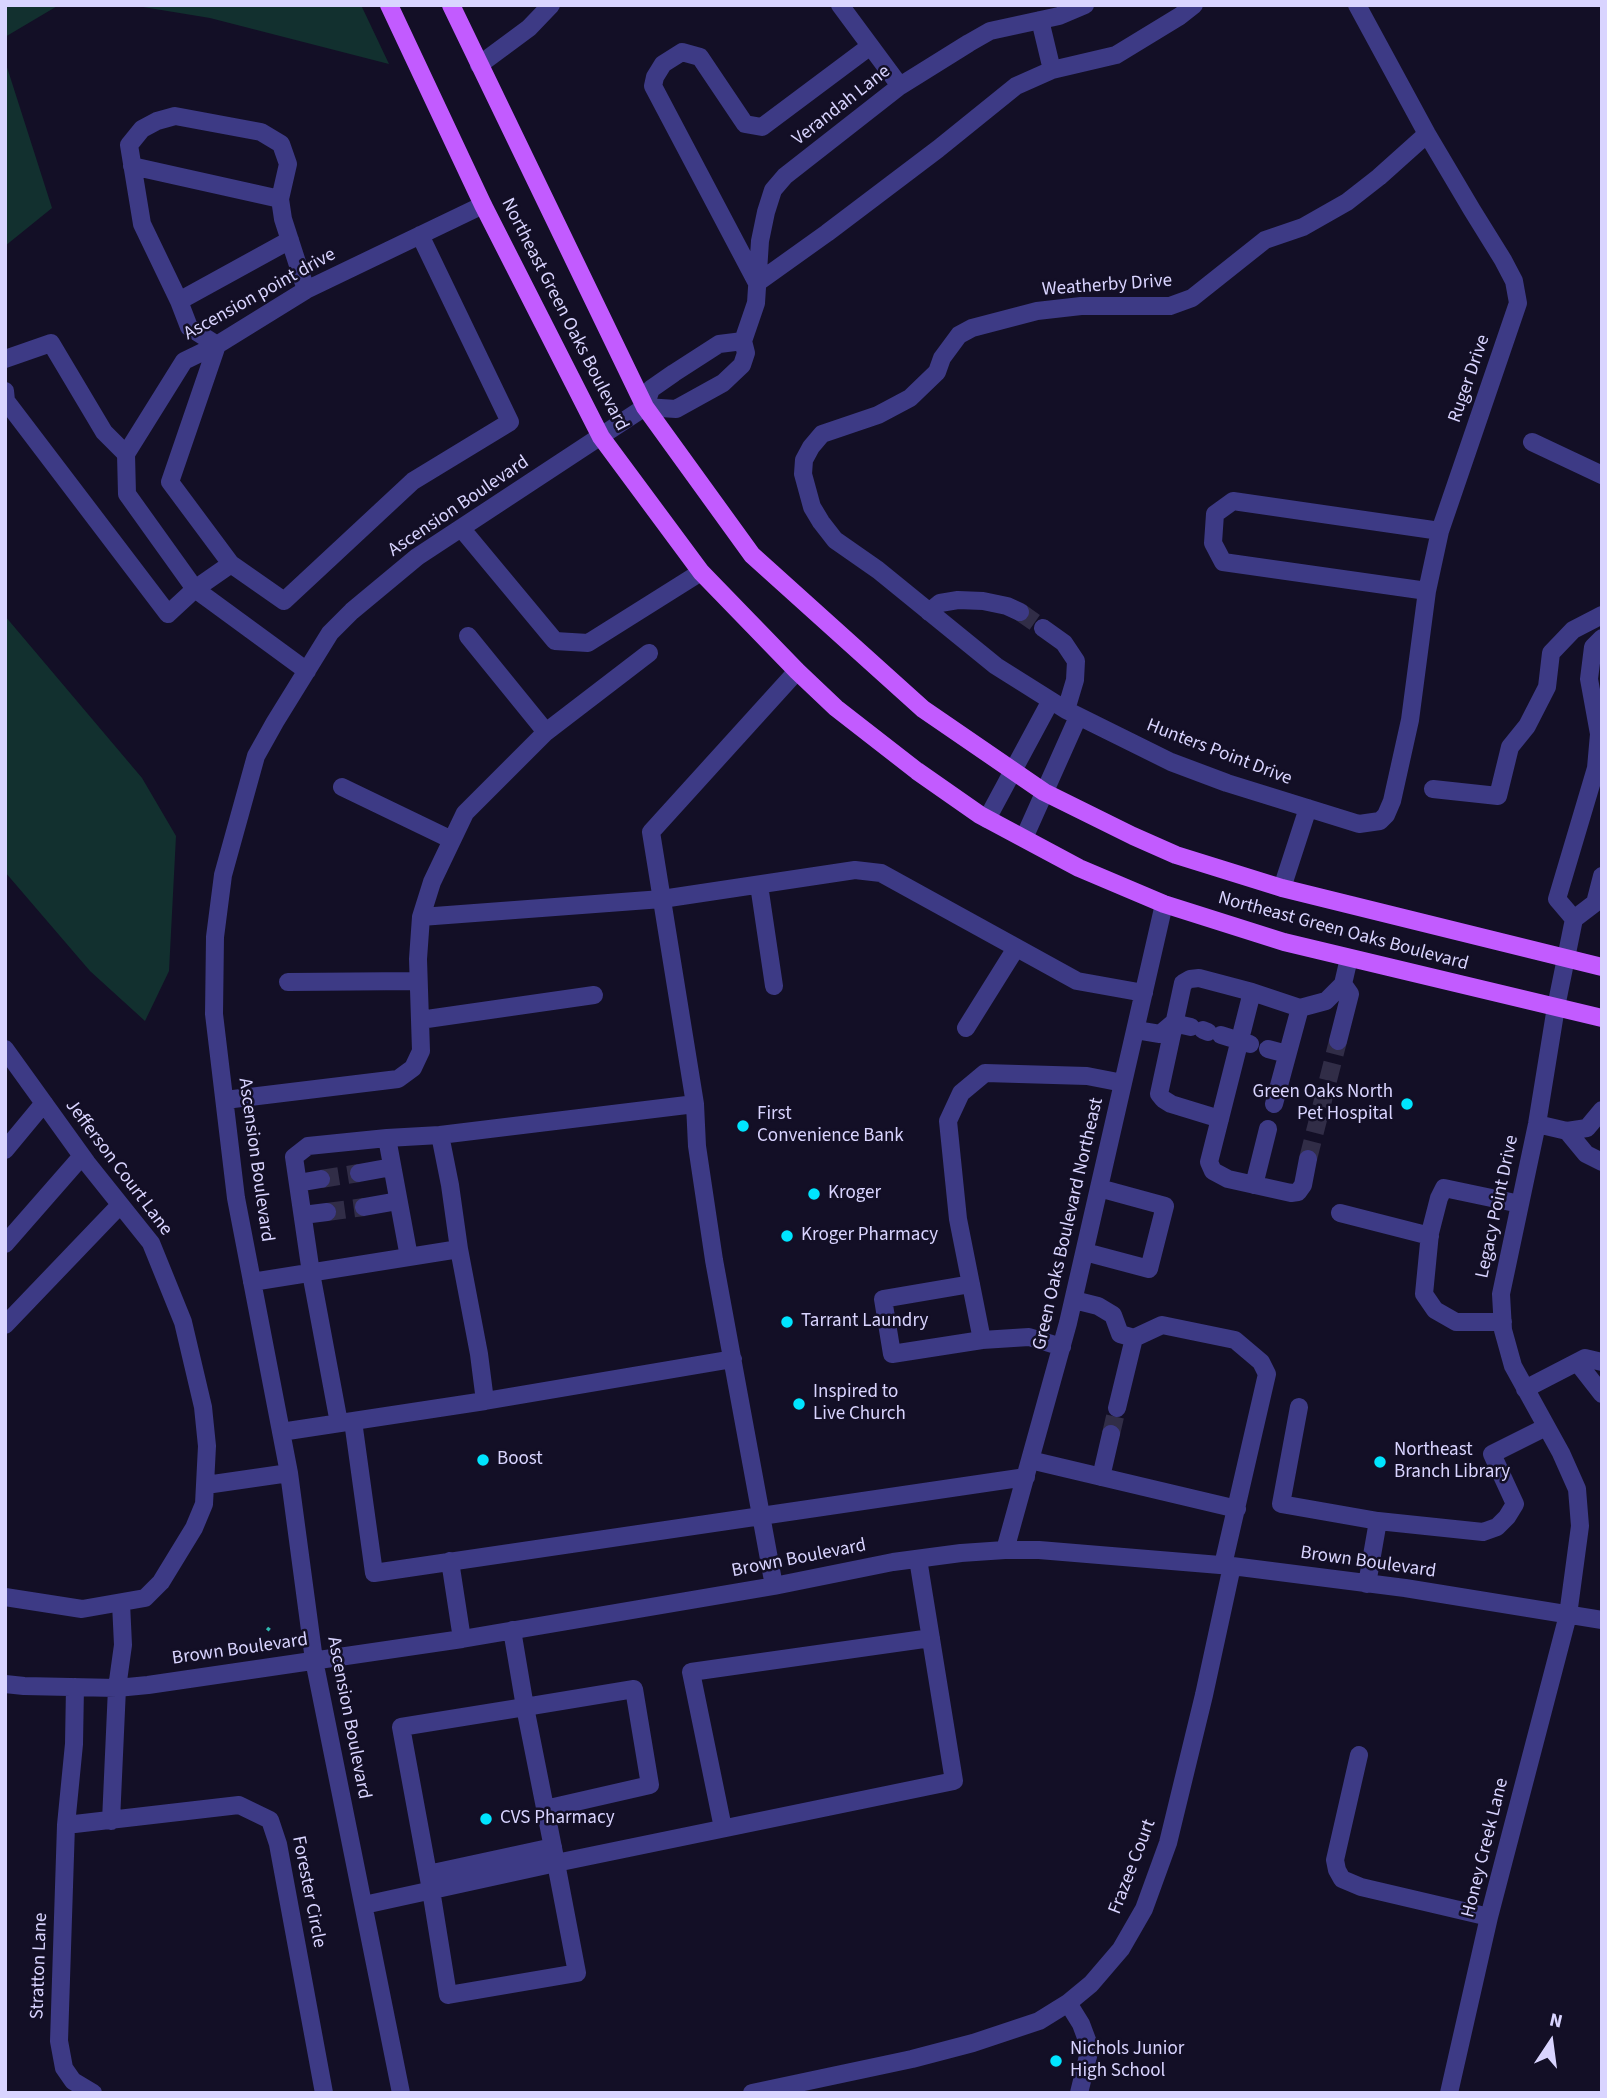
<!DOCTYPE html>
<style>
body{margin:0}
#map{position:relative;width:1607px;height:2098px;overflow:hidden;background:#130f26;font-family:"Source Sans 3",sans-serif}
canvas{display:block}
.frame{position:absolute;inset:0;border:7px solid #d9d4ff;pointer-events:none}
.north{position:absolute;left:1516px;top:2007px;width:70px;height:70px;-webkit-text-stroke:5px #130f26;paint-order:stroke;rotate:13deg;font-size:19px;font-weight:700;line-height:28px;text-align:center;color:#d9d4ff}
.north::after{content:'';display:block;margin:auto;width:24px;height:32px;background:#d9d4ff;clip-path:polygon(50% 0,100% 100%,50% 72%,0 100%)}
</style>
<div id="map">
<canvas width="1607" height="2098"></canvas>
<div class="frame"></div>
<div class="north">N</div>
</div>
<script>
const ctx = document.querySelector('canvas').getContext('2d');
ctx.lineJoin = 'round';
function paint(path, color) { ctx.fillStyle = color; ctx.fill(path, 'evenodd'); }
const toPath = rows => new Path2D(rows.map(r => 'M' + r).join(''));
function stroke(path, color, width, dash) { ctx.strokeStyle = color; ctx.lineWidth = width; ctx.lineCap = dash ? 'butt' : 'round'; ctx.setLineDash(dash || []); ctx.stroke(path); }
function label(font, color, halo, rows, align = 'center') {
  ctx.font = font + ' "Source Sans 3",sans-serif'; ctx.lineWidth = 5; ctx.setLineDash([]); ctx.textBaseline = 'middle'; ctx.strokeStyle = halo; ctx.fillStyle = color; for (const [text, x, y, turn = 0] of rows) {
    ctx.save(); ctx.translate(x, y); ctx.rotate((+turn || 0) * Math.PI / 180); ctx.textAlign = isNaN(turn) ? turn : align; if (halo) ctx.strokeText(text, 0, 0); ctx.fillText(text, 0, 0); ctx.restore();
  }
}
paint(toPath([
 [5,5,59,5,5,37],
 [131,5,361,5,389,64,210,18],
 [5,61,52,208,5,246],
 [5,616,142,778,176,836,169,971,145,1021,90,971,5,872]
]), '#12302f');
stroke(toPath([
 [1020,612,1043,628],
 [1308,1159,1338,1041],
 [321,1179,359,1173],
 [327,1212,364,1207],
 [1111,1434,1117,1408]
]), '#312d47', 18, [18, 9]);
stroke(toPath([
 [267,1628,272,1632]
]), '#2fb8b0', 3.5, [3.5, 5]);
stroke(toPath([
 [840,5,900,86],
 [1357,5,1427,134,1472,210,1503,260,1514,281,1518,303,1440,531,1427,591,1410,720,1392,801,1386,815,1380,821,1359,824,1227,783,1171,762,1066,710,996,666,878,570,835,540,821,522,812,507,803,474,804,460,811,447,822,434,878,415,910,398,937,372,942,358,959,335,972,328,1037,311,1081,306,1170,306,1192,298,1265,240,1303,227,1347,202,1379,177,1427,134],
 [1040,20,1052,70],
 [869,47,762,127,745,124,700,57,682,52,663,64,655,77,653,86,757,283,827,233,938,149,1016,86,1052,70,1116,55,1180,16,1194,5],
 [479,65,529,28,551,5],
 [132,166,280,199,283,219,306,290],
 [179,301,142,224,129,145,142,129,157,121,175,116,261,132,281,144,288,164,280,199],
 [217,345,170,482,231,564],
 [217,345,189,327,179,301,290,240],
 [5,359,51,343,104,432,126,454],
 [5,391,6,401,168,614,195,589,231,564,284,601,413,481,510,422,420,235],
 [645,407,676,409,723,383,742,365,746,353,743,341,756,303,760,241,766,212,773,190,785,176,900,86,969,43,990,31,1059,16,1085,5],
 [645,407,651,389,674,373,719,344,743,341],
 [1532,442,1602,475],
 [461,528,555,641,588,643,701,572],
 [1427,591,1223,562,1213,543,1215,514,1233,501,1440,531],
 [929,612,940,603,958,600,983,601,1007,606,1020,612],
 [1043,628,1064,643,1076,661,1075,680,1066,710],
 [468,636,546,732],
 [307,671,195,589,127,494,126,454,184,361,217,345,306,290,483,205],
 [342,787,452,840],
 [1433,789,1498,796,1510,747,1527,726,1547,687,1551,653,1573,630,1602,615],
 [987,819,1050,702],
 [1024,838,1078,717],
 [759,885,774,986],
 [1282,888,1308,808],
 [421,917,662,899,855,870,881,873,1077,981,1144,993],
 [1574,919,1557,899,1596,768,1599,734,1589,679,1593,647,1602,638],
 [288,982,418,981],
 [420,1020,594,995],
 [966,1028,1016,948],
 [1136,1030,1160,1034,1173,1023,1191,1027],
 [1203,1030,1208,1032],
 [1221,1035,1250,1044],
 [1338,1041,1350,994,1343,984],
 [5,1049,87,1163,151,1243,183,1322,203,1407,207,1446,204,1504,194,1528,161,1582,145,1598,82,1609,5,1597],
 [1268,1049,1287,1054],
 [225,1100,398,1079,413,1068,421,1051,418,959,421,917,432,882,465,813,546,732,649,653],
 [695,1104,651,832,797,671],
 [1274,1104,1300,1008],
 [1220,1119,1171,1104,1163,1099,1159,1094,1183,983,1190,979,1199,978,1252,992],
 [1537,1124,1567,1131,1587,1128,1602,1110],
 [1567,1131,1586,1154,1602,1162],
 [387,1138,409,1257],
 [5,1150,44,1103],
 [1308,1159,1303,1185,1298,1192,1291,1193,1228,1179,1213,1171,1209,1162,1252,992,1300,1008,1326,1001,1343,984,1349,958],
 [359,1173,392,1167],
 [298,1183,321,1179],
 [1254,1185,1268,1129],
 [364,1207,398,1201],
 [1340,1213,1430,1236],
 [303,1215,327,1212],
 [5,1244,82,1156],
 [1085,1252,1149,1269,1165,1206,1099,1188],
 [252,1282,459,1249,450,1185,440,1135,695,1104,697,1146,714,1260,774,1586],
 [971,1284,883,1299,892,1354,982,1340],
 [1074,1300,1098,1306,1113,1315,1120,1334,1134,1338,1162,1325,1235,1340,1261,1362,1267,1374,1223,1565],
 [1503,1322,1456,1322,1435,1310,1424,1294,1430,1233,1439,1198,1444,1188,1520,1204],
 [5,1325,120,1205],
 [1062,1347,1029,1337,982,1340,958,1219,948,1121,961,1093,985,1073,1087,1076,1123,1083],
 [1577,1362,1602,1394],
 [1525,1389,1585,1358,1602,1362],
 [485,1401,733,1359],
 [1299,1407,1281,1504,1378,1521],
 [1117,1408,1134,1338],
 [353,1421,374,1573,1026,1477],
 [339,1423,311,1273,294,1157,308,1146,387,1138,440,1135],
 [281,1432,485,1401,479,1354,459,1249],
 [1030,1460,1237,1509],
 [1101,1477,1111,1434],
 [206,1485,289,1473],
 [1005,1550,1068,1323,1164,904],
 [450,1561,462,1639],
 [1367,1584,1378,1521,1483,1532,1497,1527,1507,1517,1515,1504,1492,1454,1546,1427],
 [512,1630,525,1707,401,1727,431,1890,448,1995,577,1973,556,1863,954,1781,918,1559],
 [5,1684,24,1686,117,1688,148,1685,462,1639,774,1586,893,1562,961,1553,1005,1550,1039,1550,1232,1566,1405,1588,1602,1620],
 [75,1687,74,1744,66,1825,59,2041,64,2068,73,2081,93,2093],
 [1359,1755,1335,1860,1337,1870,1342,1879,1361,1887,1489,1917],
 [111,1821,117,1688,123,1645,121,1603],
 [66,1825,239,1805,270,1820,278,1844,324,2093],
 [723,1828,691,1672,931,1638],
 [428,1874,553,1847],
 [364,1905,556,1863,525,1707,634,1689,650,1785,545,1809],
 [1068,2003,1081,2024,1090,2048,1079,2093],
 [401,2093,314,1660,289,1473,236,1198,214,1014,215,937,223,875,256,756,275,722,330,633,352,611,417,557,645,407],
 [752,2093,912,2059,973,2043,1039,2021,1068,2003,1091,1984,1121,1949,1144,1909,1168,1843,1204,1695,1232,1566],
 [1449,2093,1489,1917,1568,1615,1580,1526,1577,1489,1561,1453,1513,1366,1503,1330,1501,1294,1537,1124,1556,1007,1574,919,1595,903,1602,876]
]), '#3d3a85', 18);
stroke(toPath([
 [389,5,483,205,601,437,701,572,797,671,836,708,917,771,980,815,1079,868,1164,904,1284,942,1602,1018],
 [451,5,645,407,752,555,923,709,1044,792,1133,836,1176,855,1282,888,1602,967]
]), '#c25bff', 18);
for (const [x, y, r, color] of [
 [1407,1104,7,"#00e5ff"],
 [743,1126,7,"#00e5ff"],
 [814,1194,7,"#00e5ff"],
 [787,1236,7,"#00e5ff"],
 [787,1322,7,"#00e5ff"],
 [799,1404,7,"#00e5ff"],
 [483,1460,7,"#00e5ff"],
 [1380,1462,7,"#00e5ff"],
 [486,1819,7,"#00e5ff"],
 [1056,2061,7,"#00e5ff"]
]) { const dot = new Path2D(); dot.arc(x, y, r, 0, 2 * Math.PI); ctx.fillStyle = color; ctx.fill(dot); stroke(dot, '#130f26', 2.5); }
label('19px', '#d9d4ff', '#130f26', [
 ["Verandah Lane",842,106,-38],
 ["Weatherby Drive",1107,286,-4],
 ["Ascension point drive",260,295,-29],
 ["Northeast Green Oaks Boulevard",564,315,63],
 ["Ruger Drive",1470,379,-71],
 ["Ascension Boulevard",459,507,-34],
 ["Hunters Point Drive",1219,753,21],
 ["Northeast Green Oaks Boulevard",1343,932,15],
 ["Ascension Boulevard",255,1160,82],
 ["Jefferson Court Lane",118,1168,53],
 ["Legacy Point Drive",1498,1207,-78],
 ["Green Oaks Boulevard Northeast",1069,1224,-77],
 ["Brown Boulevard",799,1559,-11],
 ["Brown Boulevard",1368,1563,8],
 ["Brown Boulevard",240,1650,-8],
 ["Ascension Boulevard",348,1718,79],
 ["Honey Creek Lane",1486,1848,-76],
 ["Frazee Court",1133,1867,-69],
 ["Forester Circle",308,1892,79],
 ["Stratton Lane",40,1966,-88]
]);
label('19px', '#d9d4ff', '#130f26', [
 ["Green Oaks North",1393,1093,"right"],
 ["Pet Hospital",1393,1115,"right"],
 ["First",757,1115],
 ["Convenience Bank",757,1137],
 ["Kroger",828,1194],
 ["Kroger Pharmacy",801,1236],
 ["Tarrant Laundry",801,1322],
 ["Inspired to",813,1393],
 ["Live Church",813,1415],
 ["Northeast",1394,1451],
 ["Branch Library",1394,1473],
 ["Boost",497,1460],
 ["CVS Pharmacy",500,1819],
 ["Nichols Junior",1070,2050],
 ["High School",1070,2072]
], 'left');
</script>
